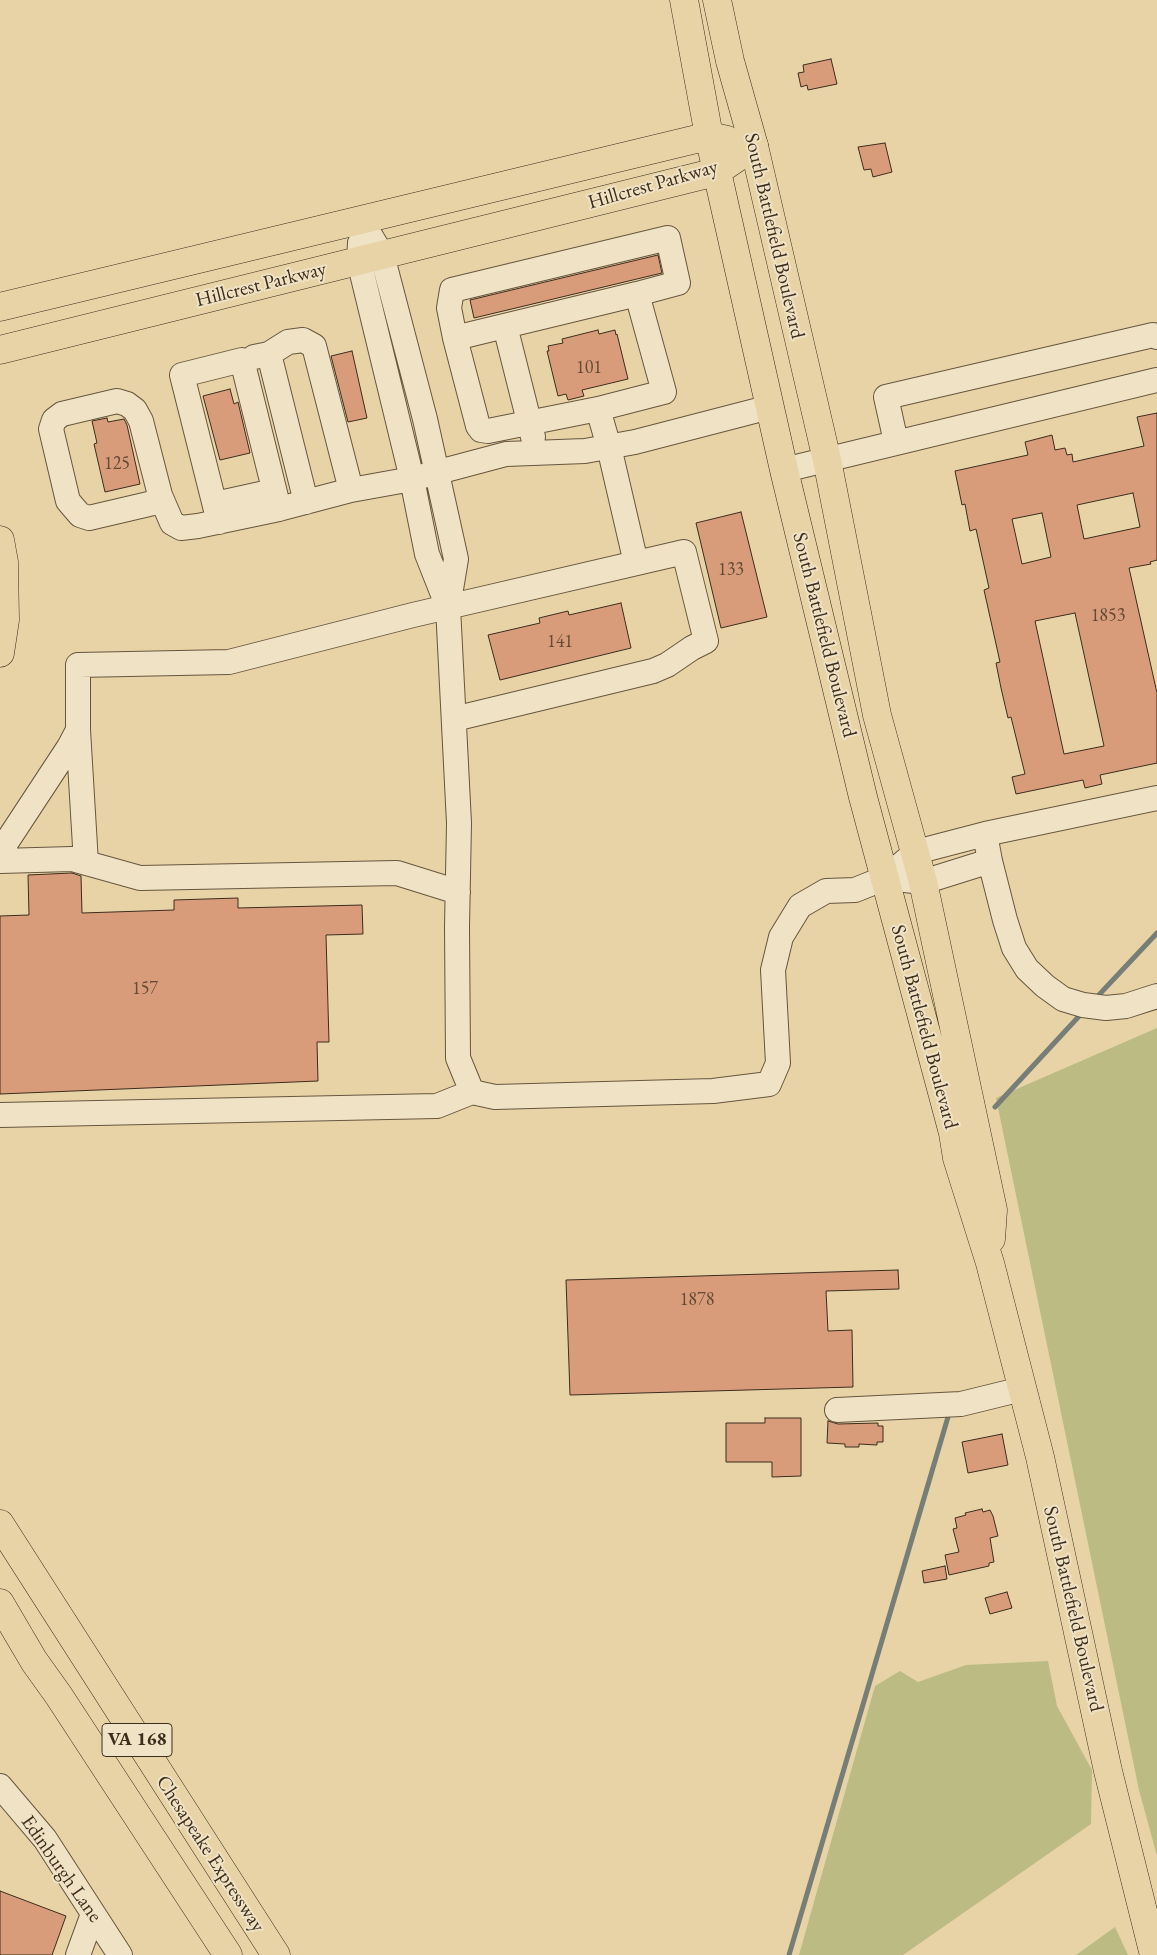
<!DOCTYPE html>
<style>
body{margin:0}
canvas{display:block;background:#e7d3a6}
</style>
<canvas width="1157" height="1955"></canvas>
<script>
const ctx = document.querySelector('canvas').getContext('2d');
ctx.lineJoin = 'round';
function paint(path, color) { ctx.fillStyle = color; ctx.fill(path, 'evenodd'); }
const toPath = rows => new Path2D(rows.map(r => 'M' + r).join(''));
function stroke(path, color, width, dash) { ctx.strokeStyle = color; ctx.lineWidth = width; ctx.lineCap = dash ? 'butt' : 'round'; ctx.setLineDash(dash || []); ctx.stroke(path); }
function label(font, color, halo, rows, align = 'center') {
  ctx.font = font + ' "EB Garamond",serif'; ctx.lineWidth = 4; ctx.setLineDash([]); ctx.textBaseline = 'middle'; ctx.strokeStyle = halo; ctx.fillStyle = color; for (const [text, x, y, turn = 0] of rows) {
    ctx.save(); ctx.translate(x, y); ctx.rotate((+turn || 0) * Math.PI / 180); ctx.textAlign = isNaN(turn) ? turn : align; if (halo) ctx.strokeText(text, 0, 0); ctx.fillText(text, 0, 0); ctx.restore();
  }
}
paint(toPath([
 [1157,1028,1157,1856,1139,1790,996,1098],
 [1048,1661,1057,1706,1092,1770,1091,1824,903,1955,799,1955,875,1686,900,1671,918,1682,966,1665],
 [1115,1927,1128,1955,1076,1955]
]), '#bbbb83');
stroke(toPath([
 [1096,998,1157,933],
 [995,1107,1082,1013],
 [789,1955,948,1417]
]), '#777e78', 5);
const building = toPath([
 [831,59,837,84,808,90,807,85,801,87,798,73,804,72,803,65,831,59],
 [885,143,892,172,873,177,871,169,864,170,858,147,885,143],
 [658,255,662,273,474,318,470,300,658,255],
 [598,330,599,334,615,330,616,335,617,334,628,379,582,390,584,396,568,400,566,394,558,396,547,351,549,351,548,346,563,343,562,339,598,330],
 [352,351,367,418,348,422,331,356,352,351],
 [230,389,234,404,238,402,250,453,220,460,203,396,230,389],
 [1157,413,1157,560,1150,562,1151,564,1129,568,1157,693,1157,763,1100,775,1102,784,1085,788,1083,780,1016,794,1012,777,1025,774,1011,717,1008,718,1001,688,996,663,1000,662,984,590,989,588,976,529,970,531,965,504,962,505,955,471,1028,455,1025,442,1052,435,1055,450,1065,448,1067,455,1072,454,1073,462,1144,446,1137,417,1157,413],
 [1133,493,1140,527,1084,539,1077,505,1133,493],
 [1042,513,1051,557,1022,564,1012,519,1042,513],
 [1075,613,1104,746,1064,754,1035,621,1075,613],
 [107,418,108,422,124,419,127,425,140,484,105,492,94,444,97,443,92,421,107,418],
 [741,512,767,617,721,628,696,523,741,512],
 [621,603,631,648,500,680,488,635,540,623,539,618,568,611,569,615,621,603],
 [72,873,81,876,82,913,174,910,174,900,238,898,238,908,362,905,363,934,326,935,329,1042,317,1042,318,1081,0,1094,0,916,29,915,28,875,72,873],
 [898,1270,899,1289,826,1291,828,1331,852,1330,853,1387,570,1395,566,1280,898,1270],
 [765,1418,801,1418,801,1476,772,1477,772,1462,726,1462,726,1423,765,1423,765,1418],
 [828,1421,838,1424,878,1423,878,1426,883,1426,883,1442,877,1442,877,1445,859,1444,859,1447,845,1447,845,1444,827,1443,828,1421],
 [1002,1434,1008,1465,968,1473,962,1442,1002,1434],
 [982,1509,983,1512,990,1510,993,1516,998,1536,990,1538,994,1562,989,1563,989,1566,949,1575,945,1555,959,1552,953,1529,957,1528,955,1518,966,1515,965,1513,982,1509],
 [945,1566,947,1579,924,1583,922,1571,945,1566],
 [1007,1592,1012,1608,990,1614,985,1598,1007,1592],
 [0,1891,66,1916,52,1955,0,1955,0,1891]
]);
paint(building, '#d89c7b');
stroke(building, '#3d2d1d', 1);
const minor = toPath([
 [361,220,382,255,425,419,456,559,448,607,459,823,457,927,458,1058,472,1092,495,1097,713,1091,769,1084,778,1063,773,970,781,937,800,906,826,891,855,890,885,878,916,852,985,834,1157,798],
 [360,243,359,261,412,479,427,554,448,607],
 [505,326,533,437],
 [455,338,637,294],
 [269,354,288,342,303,340,314,346,351,490],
 [254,357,269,354,306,502],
 [598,409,488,431,481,430,478,426,455,338,449,308,452,290,668,238,678,283,637,294,664,392,598,409,609,447,636,563],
 [896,442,886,397,1153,335,1157,337],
 [784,470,1157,380],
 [160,495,153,503,89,518,80,515,68,501,51,429,54,420,62,414,117,401,127,404,135,410,141,421,160,495,172,523,181,528,198,526,279,509,351,490,412,479,506,454,585,451,635,442,770,407],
 [215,504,274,491],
 [219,522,182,375,242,360,279,509],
 [78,730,86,863],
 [985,834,990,861,1005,920,1014,948,1027,969,1045,986,1063,999,1083,1005,1106,1008,1126,1006,1157,996],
 [0,852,69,747,78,730,78,665,229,662,413,615,684,552,706,641,692,648,667,665,653,671,454,719],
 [0,861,72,859,140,878,397,873,458,892],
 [905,880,923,882,990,861],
 [0,1115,437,1106,472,1092],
 [837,1410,961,1404,1022,1389],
 [0,1786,45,1839,120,1955],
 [78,1955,93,1914]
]);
const major = toPath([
 [684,0,709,136],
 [717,0,730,61,754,146]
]);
const highway = toPath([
 [709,136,784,470,863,797,953,1133,957,1158,990,1263,1040,1457,1108,1771,1154,1955],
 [754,146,827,460,877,715,923,882,993,1210,991,1239],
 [0,307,709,136,727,140],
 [0,350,716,172,754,146],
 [0,540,4,562,5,620,0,653],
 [0,1524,276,1955],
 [0,1603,34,1661,59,1696,228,1955]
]);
stroke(minor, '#68563f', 26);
stroke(major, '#3d2d1d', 29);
stroke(highway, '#3d2d1d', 29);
stroke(minor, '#efe2c5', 24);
stroke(major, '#e7d3a6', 28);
stroke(highway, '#e7d3a6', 28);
label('18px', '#644934', null, [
 ["101",589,368],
 ["125",117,464],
 ["133",731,570],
 ["1853",1108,616],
 ["141",560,642],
 ["157",145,989],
 ["1878",697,1300]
]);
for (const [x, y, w] of [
 [137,1740,70]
]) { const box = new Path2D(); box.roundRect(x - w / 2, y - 16.5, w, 33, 4); ctx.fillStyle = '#efe2c5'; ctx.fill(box); stroke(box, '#3d2d1d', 1); }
label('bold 19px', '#3d2d1d', null, [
 ["VA 168",137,1740]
]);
label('20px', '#3d2d1d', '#efe2c5', [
 ["Hillcrest Parkway",653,185,-16],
 ["South Battlefield Boulevard",774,236,77],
 ["Hillcrest Parkway",261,285,-14],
 ["South Battlefield Boulevard",824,635,76],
 ["South Battlefield Boulevard",924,1027,75],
 ["South Battlefield Boulevard",1073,1609,77],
 ["Chesapeake Expressway",210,1854,57],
 ["Edinburgh Lane",61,1869,55]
]);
</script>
